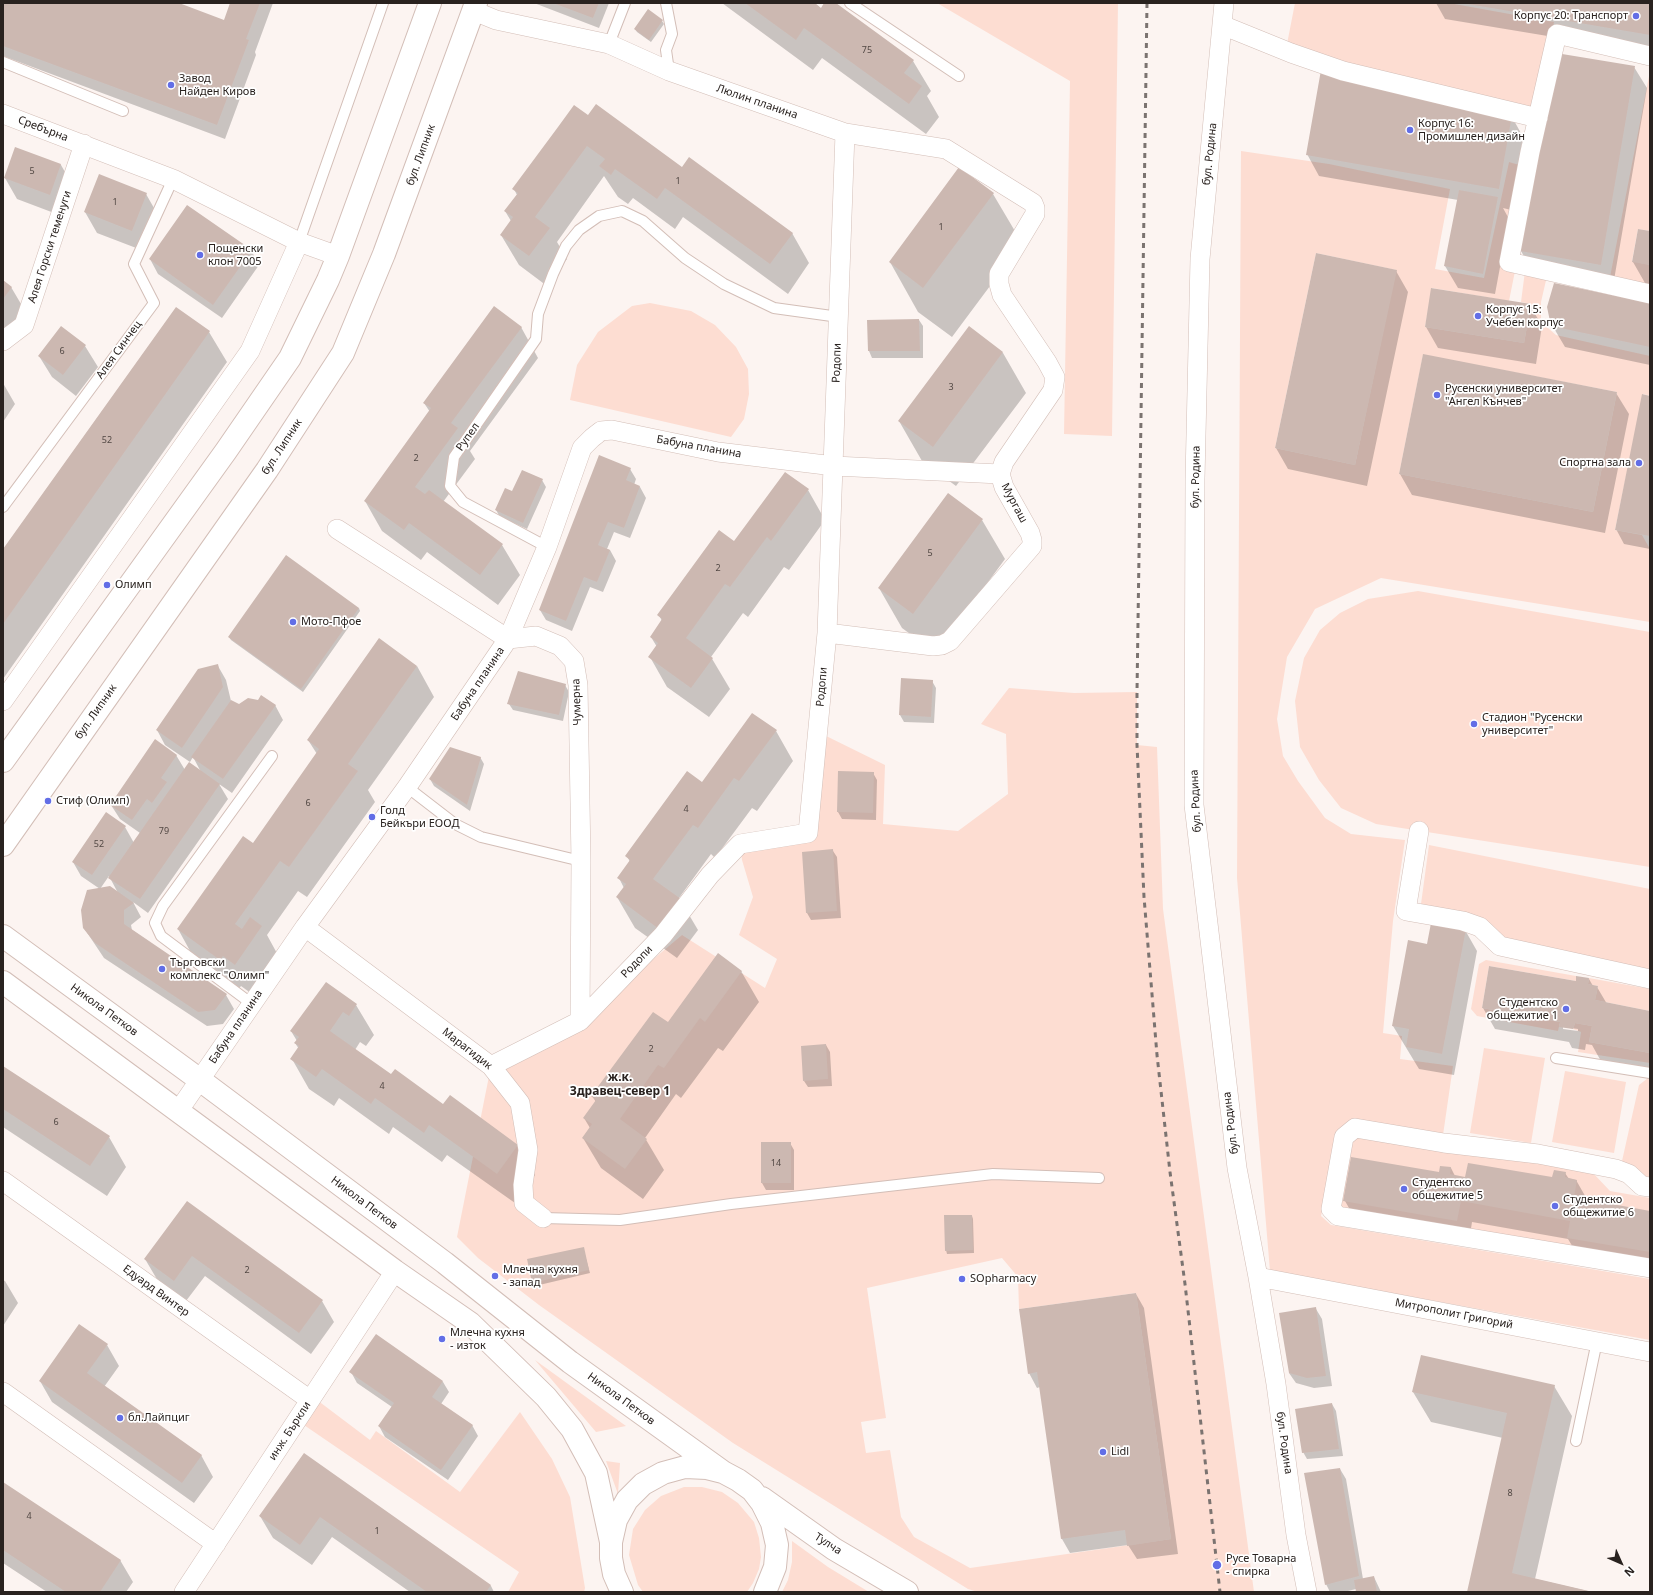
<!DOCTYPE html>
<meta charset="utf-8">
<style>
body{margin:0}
#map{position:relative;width:1653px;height:1595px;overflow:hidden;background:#fcf4f1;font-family:"Noto Sans",sans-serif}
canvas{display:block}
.frame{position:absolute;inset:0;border:4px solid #29221f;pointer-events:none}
.north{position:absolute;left:1601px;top:1543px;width:40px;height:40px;-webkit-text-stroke:3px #fff;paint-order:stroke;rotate:135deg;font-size:11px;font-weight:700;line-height:16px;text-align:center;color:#29221f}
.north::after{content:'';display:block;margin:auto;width:14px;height:18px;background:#29221f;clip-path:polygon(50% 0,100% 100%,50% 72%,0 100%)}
</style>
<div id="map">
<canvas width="1653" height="1595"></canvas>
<div class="frame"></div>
<div class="north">N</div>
</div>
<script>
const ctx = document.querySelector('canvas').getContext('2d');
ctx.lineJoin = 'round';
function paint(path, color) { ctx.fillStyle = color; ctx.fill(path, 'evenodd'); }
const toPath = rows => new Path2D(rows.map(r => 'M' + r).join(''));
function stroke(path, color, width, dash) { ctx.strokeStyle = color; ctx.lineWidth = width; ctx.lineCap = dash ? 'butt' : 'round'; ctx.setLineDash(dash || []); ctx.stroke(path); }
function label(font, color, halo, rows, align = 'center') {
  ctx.font = font + ' "Noto Sans",sans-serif'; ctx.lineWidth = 3.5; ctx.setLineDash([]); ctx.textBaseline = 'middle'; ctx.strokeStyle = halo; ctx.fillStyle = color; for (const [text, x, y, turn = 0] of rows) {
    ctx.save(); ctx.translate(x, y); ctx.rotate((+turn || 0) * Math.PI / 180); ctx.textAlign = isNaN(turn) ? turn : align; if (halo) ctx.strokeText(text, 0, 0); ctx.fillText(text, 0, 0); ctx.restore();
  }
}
paint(toPath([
 [937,3,1118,3,1112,436,1064,434,1070,81],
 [1295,3,1449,3,1554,22,1535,110,1301,51,1287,44],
 [1650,71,1650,231,1638,229,1632,261,1650,265,1650,285,1610,277],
 [1241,151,1329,164,1450,189,1435,269,1484,278,1509,162,1523,166,1516,266,1509,301,1432,288,1425,327,1524,343,1531,304,1521,302,1525,271,1547,276,1541,302,1541,322,1556,335,1650,356,1650,396,1643,394,1615,530,1642,535,1650,549,1650,622,1381,578,1315,609,1287,657,1277,719,1283,756,1298,781,1325,818,1351,834,1405,840,1393,921,1383,1033,1402,1036,1400,1059,1453,1066,1443,1135,1339,1131,1321,1216,1331,1225,1650,1279,1650,1340,1270,1271,1237,878],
 [1316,253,1396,270,1355,465,1275,448],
 [1423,355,1617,392,1593,512,1399,474],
 [650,303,691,311,715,325,736,347,748,369,749,394,744,419,731,437,570,400,577,365,598,332,632,306],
 [1418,591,1650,632,1650,867,1376,824,1341,808,1319,780,1300,747,1295,701,1304,658,1320,630,1340,613,1368,599],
 [1009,688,1074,693,1137,692,1137,745,1157,747,1163,909,1254,1592,978,1592,968,1589,733,1443,539,1305,478,1258,457,1237,491,1066,580,1021,682,935,765,988,777,959,739,935,753,897,742,860,740,844,808,833,818,732,885,765,883,824,958,831,1008,794,1006,734,981,724],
 [1002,1258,1018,1277,1019,1309,1136,1293,1171,1539,970,1568,914,1537,901,1517,890,1450,866,1453,861,1422,886,1418,867,1288],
 [1429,845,1650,889,1650,970,1509,944,1421,904],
 [1486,960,1576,976,1576,981,1489,966,1482,1008,1560,1022,1558,1031,1477,1016,1471,1009,1479,964],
 [1589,978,1650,989,1650,1011,1595,1000,1598,986,1588,984],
 [1575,1023,1592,1026,1589,1042,1650,1053,1650,1063,1578,1052,1581,1032,1573,1029],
 [1484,1048,1545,1058,1531,1143,1470,1133],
 [1565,1071,1626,1082,1614,1153,1552,1142],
 [1648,1078,1650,1079,1650,1177,1632,1174,1622,1161,1639,1085],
 [1357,1132,1593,1173,1610,1191,1650,1198,1650,1259,1334,1206,1348,1138],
 [535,1360,626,1426,596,1432],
 [317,1400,370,1440,376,1431,460,1492,520,1412,552,1459,570,1497,585,1588,584,1592,508,1592,519,1572,301,1423],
 [606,1461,620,1463,618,1494],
 [684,1487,702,1487,722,1492,738,1503,754,1522,759,1538,761,1557,759,1569,753,1583,747,1592,643,1592,638,1585,629,1555,633,1529,645,1510,661,1496],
 [792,1541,828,1567,869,1592,782,1592,788,1580,792,1562]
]), '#fdddd2');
paint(toPath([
 [3,3,176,3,225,21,231,3,273,3,255,52,256,55,225,139,3,56],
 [534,3,609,3,599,28],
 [722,3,813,3,821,9,826,3,834,3,913,61,931,91,927,96,939,117,926,134,822,58,813,70],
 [1436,3,1650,3,1650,53,1445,19],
 [662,21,664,24,651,42,637,32,635,29],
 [1634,67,1647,88,1613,286,1533,272,1521,251],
 [1511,115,1523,137,1511,210,1503,208,1509,219,1495,294,1458,288,1445,266,1458,200,1319,176,1307,154],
 [588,116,682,168,792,233,809,263,788,294,683,217,675,229,633,198,628,204,618,197,604,176,557,242,567,259,547,286,519,265,501,235,511,221,505,211,517,195,514,189],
 [16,148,61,165,73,186,62,216,17,199,5,178],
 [146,194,158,215,144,251,97,233,85,212],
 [993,194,1022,243,952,337,918,312,890,262],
 [1650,232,1650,284,1645,283,1633,262],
 [251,250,259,265,222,318,158,274,150,259],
 [1396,271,1408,292,1367,486,1288,469,1276,448],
 [3,281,11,287,24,309,3,336],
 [1650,304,1650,365,1565,347,1552,325],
 [1530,305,1542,326,1536,364,1438,348,1426,327],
 [176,308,209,332,227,362,3,679,3,550],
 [919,320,923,326,923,358,872,358,869,351,868,321],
 [521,327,538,358,470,451,475,459,443,502,502,545,520,575,498,605,427,552,421,560,382,531,365,501,430,412,424,403],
 [62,328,85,346,98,367,76,396,52,377,39,356],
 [969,328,1003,353,1026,393,956,486,922,461,899,421],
 [3,383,15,404,3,422],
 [1616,393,1629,414,1605,533,1412,495,1400,474],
 [1650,397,1650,549,1624,544,1616,529],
 [630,469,636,479,634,485,640,487,646,498,630,538,614,532,607,549,610,550,616,561,603,592,590,587,572,631,546,620,540,610],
 [542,480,546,487,527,529,500,517,496,510,513,492],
 [808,490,825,520,789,570,784,567,748,617,743,613,711,657,730,689,709,717,667,687,650,657,657,647,651,637,662,621,659,615,734,543],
 [982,520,1005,559,936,653,902,628,879,588],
 [359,608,360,611,303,692,231,640,229,637],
 [218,666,226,680,231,701,239,705,275,705,283,720,232,793,219,784,228,799,148,913,133,902,141,917,131,925,132,930,226,995,234,1009,223,1024,207,1026,104,958,84,928,100,889,81,876,73,862,125,827,134,843,140,833,120,819,111,805,176,755,185,770,201,772,193,757,190,762,165,745,157,730],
 [109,876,118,893,100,889],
 [417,666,434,697,368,790,375,802,307,897,298,891,267,935,279,957,252,994,241,986,238,990,195,960,178,929,253,844,317,754,308,740],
 [932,681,936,688,934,723,904,722,900,715],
 [565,685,569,692,563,721,513,710,509,704],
 [776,731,793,761,757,811,752,808,715,858,711,854,679,898,698,930,677,958,635,928,617,897,624,888,619,878,630,862,627,856,702,784],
 [480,757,484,764,470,811,434,786,430,779],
 [873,773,877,780,876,820,842,819,838,812],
 [833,851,837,857,841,918,811,920,807,913],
 [1465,930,1477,951,1454,1075,1419,1069,1393,1026,1428,945],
 [741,971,759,1002,723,1051,718,1048,681,1098,676,1094,645,1138,664,1170,643,1199,601,1168,583,1138,590,1128,584,1118,596,1102,592,1096,668,1024],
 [1589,979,1593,986,1597,987,1607,1004,1650,1012,1650,1072,1602,1063,1592,1045,1586,1044,1585,1050,1572,1048,1569,1042,1495,1029,1483,1008],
 [1563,1027,1578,1029,1578,1031,1563,1029],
 [356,1005,374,1035,366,1046,360,1042,355,1050,391,1076,517,1145,535,1175,515,1203,447,1155,442,1162,393,1127,389,1134,339,1098,334,1106,309,1089,292,1059,299,1049,295,1043,297,1041,291,1031],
 [826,1045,830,1052,832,1086,808,1087,804,1081],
 [3,1067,109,1137,126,1167,107,1196,3,1127],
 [762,1143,790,1143,794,1150,794,1190,766,1190,762,1183],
 [1441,1167,1451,1168,1455,1176,1466,1178,1553,1179,1565,1173,1569,1179,1576,1180,1588,1201,1650,1212,1650,1271,1580,1259,1568,1239,1472,1222,1469,1242,1357,1222,1345,1201,1440,1173],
 [187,1203,322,1301,334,1322,311,1354,205,1276,186,1301,158,1281,145,1259],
 [972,1216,973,1219,974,1253,947,1254,946,1250],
 [583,1248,590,1273,535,1286,533,1283],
 [3,1280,5,1281,18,1303,3,1326],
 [1136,1294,1144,1308,1178,1554,1137,1559,1128,1545,1070,1553,1062,1539,1040,1387,1037,1388,1029,1373],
 [1316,1309,1322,1319,1332,1386,1314,1388,1296,1383,1289,1373],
 [376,1336,443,1382,449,1392,441,1404,472,1425,478,1436,448,1480,385,1437,379,1426,392,1407,357,1383,351,1372],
 [107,1345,119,1366,104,1387,201,1455,213,1477,194,1503,52,1402,40,1381],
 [1554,1386,1572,1416,1535,1579,1592,1592,1468,1592,1503,1438,1431,1422,1413,1392],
 [1332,1404,1336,1411,1343,1456,1307,1459,1303,1452],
 [304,1454,491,1586,494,1592,410,1592,332,1537,312,1565,273,1538,260,1516],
 [1340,1469,1346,1479,1363,1579,1374,1577,1381,1592,1357,1592,1356,1589,1344,1592,1330,1592,1326,1584],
 [3,1483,120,1560,133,1582,126,1592,47,1592,3,1563]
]), '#0003');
paint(toPath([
 [3,3,179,3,224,20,230,3,260,3,246,39,249,40,217,125,3,46],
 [553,3,599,3,593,18],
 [745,3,815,3,821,8,824,3,836,3,914,60,904,73,922,86,909,104,804,28,796,40],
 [1468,3,1650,3,1650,35,1468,4],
 [648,9,663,20,649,40,634,29],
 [1556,53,1635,66,1601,265,1520,251],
 [1321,70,1512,115,1499,189,1306,155],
 [596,104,682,167,689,157,793,233,770,264,665,188,657,199,615,169,611,175,599,166,605,159,587,146,535,217,550,228,529,256,500,235,513,217,504,211,518,193,512,189,558,127,574,105,588,115],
 [15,147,61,164,50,195,4,178],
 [959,167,994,193,923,288,889,262],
 [99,174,147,193,132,231,84,212],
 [1459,190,1498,197,1483,274,1444,266],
 [187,205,252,250,213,305,149,259],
 [1638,229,1650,231,1650,265,1632,262],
 [1316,253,1397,270,1355,465,1275,448],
 [3,280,12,287,3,299],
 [1554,283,1650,303,1650,347,1551,326,1547,307],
 [1431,288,1531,304,1524,343,1425,327],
 [494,306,522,327,451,423,458,428,415,487,425,494,429,490,503,544,480,575,409,523,404,530,364,501,431,408,423,403],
 [176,307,210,331,3,624,3,549],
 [919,319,920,351,868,351,867,320],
 [61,326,86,345,63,375,38,356],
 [969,326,1003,352,933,447,898,421],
 [1423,354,1617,392,1593,512,1399,474],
 [1642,394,1650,396,1650,536,1615,530],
 [599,455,631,468,626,480,640,486,624,528,608,522,598,545,610,550,597,582,584,577,566,621,539,610],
 [522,470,543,479,523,523,495,510,505,488,512,491],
 [785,472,809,489,771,541,767,537,730,587,725,584,686,638,713,658,691,688,648,657,658,643,650,637,662,619,657,615,719,530,734,541],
 [948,493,983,519,913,614,878,588],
 [286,555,359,608,301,689,228,637],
 [379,638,417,666,348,764,358,771,289,867,280,861,235,924,242,929,250,917,262,926,235,965,223,956,220,960,177,929,243,836,253,843,319,749,307,740],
 [218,664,223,687,182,748,156,730,198,669],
 [518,671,566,684,559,715,507,704],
 [901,678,933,680,931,717,899,715],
 [261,695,276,705,223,779,191,757,231,700,239,704,248,698,258,700],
 [752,713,777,730,739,781,734,778,698,828,693,825,653,879,681,899,659,929,616,897,626,884,617,878,630,860,625,856,687,771,702,782],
 [155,739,177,755,161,778,167,782,152,803,147,799,132,820,110,805],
 [450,747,481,757,467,805,429,779],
 [189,762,220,784,140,899,108,878],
 [838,771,874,772,873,813,837,812],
 [106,812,126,826,92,875,72,862],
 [833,849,837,911,806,913,802,852],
 [110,886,134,903,124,910,124,924,227,994,215,1010,198,1012,95,943,83,928,81,910,87,890],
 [1431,923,1466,929,1442,1054,1406,1047,1409,1029,1392,1026,1408,940,1427,944],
 [718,953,742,971,705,1022,700,1018,664,1068,658,1065,620,1119,647,1139,625,1169,582,1138,592,1124,583,1118,596,1100,591,1096,653,1012,668,1022],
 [1489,966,1576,981,1576,976,1589,978,1588,984,1598,986,1595,1000,1650,1011,1650,1053,1589,1042,1592,1026,1575,1023,1573,1029,1559,1027,1560,1022,1482,1008],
 [326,982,357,1004,349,1016,343,1012,330,1031,391,1074,395,1069,443,1104,450,1095,518,1145,497,1174,429,1125,424,1133,375,1098,371,1104,322,1069,316,1077,290,1059,299,1046,294,1043,299,1037,290,1031],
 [826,1044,828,1079,803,1081,801,1046],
 [3,1066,110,1136,90,1166,3,1109],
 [761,1142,791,1142,791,1183,761,1183],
 [1351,1157,1439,1172,1440,1166,1451,1167,1450,1174,1465,1177,1468,1163,1552,1177,1554,1170,1566,1172,1565,1177,1577,1180,1574,1197,1650,1211,1650,1252,1567,1238,1570,1221,1461,1201,1457,1221,1343,1201],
 [187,1201,323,1300,299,1333,192,1256,174,1281,144,1259],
 [944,1215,972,1215,973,1250,945,1251],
 [584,1247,589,1270,532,1283,527,1259],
 [1136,1293,1171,1539,1127,1546,1125,1530,1061,1539,1037,1372,1028,1374,1019,1309],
 [1316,1307,1326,1376,1307,1378,1289,1373,1279,1313],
 [79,1324,108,1344,87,1373,202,1455,182,1483,39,1381],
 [376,1334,443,1381,432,1397,473,1425,441,1470,378,1426,394,1403,349,1372],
 [1421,1355,1555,1385,1512,1573,1593,1592,1467,1592,1507,1413,1412,1392],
 [1332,1403,1339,1449,1302,1453,1295,1409],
 [304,1453,491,1585,486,1592,427,1592,320,1517,300,1545,259,1516],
 [1340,1468,1359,1576,1325,1585,1304,1473],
 [3,1482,121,1560,100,1592,66,1592,3,1550],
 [1374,1576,1377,1592,1356,1592,1354,1580]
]), '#ccb8b1');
const lane = toPath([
 [666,3,672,34,666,50,669,71],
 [850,3,959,76],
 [609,44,625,3],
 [3,62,123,111],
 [299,242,383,3],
 [3,507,154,303,134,264,173,179],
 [547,547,463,502,450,486,454,457,536,339,538,314,553,274,566,246,579,230,599,216,622,211,643,221,685,258,724,284,774,308,839,317],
 [407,787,455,824,481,837,581,861],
 [252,1004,161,936,155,923,163,906,272,756],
 [1556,1058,1650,1073],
 [543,1218,620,1220,731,1204,993,1174,1099,1178],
 [1576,1441,1597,1341]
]);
const street = toPath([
 [1224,3,1200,259,1195,479,1194,805,1237,1168,1258,1277,1276,1384,1296,1535,1307,1592],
 [474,11,496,20,609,44,669,71,845,133,946,149,1033,203,1035,208,1035,214,999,274,999,284,1002,295,1047,362,1055,377,1053,390,1004,462,1000,474,1004,487,1030,533,1032,540,1032,546,950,641,942,645,933,646,827,633],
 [1222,25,1291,53,1343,71,1538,118],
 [1650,56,1557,34,1530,152,1509,262,1650,294],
 [3,114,173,179,299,242,338,256],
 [3,341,24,325,84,144],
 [337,529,508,639,536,636,560,646,574,661,578,685,581,861,580,1021],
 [3,701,250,351,299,242],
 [1419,831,1406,911,1463,921,1480,927,1500,946,1650,979],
 [305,927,491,1066,520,1103,528,1150,523,1185,524,1203,543,1218],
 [491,1066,580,1021,663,935,710,875,740,844,808,833,827,633,845,133],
 [179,1110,305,927,407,787,508,639,547,547,582,448,592,438,601,431,612,430,718,452,834,466,1000,474],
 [3,1181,310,1400],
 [1650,1187,1642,1186,1629,1174,1616,1169,1538,1154,1444,1143,1355,1128,1344,1137,1331,1209,1338,1216,1650,1268],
 [1258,1277,1650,1352],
 [3,1392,216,1544],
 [184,1592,395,1271]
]);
const secondary = toPath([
 [3,936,200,1080,445,1263,570,1362,723,1472],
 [3,982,395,1271,470,1323,546,1397,572,1429,596,1473,611,1542],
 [762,1498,834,1549,907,1592],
 [622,1592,614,1574,611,1558,611,1542,616,1520,627,1500,643,1484,663,1473,685,1467,707,1468,723,1472,738,1480,752,1490,762,1503,772,1523,777,1545,775,1567,765,1592]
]);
const primary = toPath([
 [3,761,226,451,290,358,328,280,338,256,430,3],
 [3,845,267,470,343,353,384,254,476,3]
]);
stroke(lane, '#d3beb7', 12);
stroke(street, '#d3beb7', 20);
stroke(secondary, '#d3beb7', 24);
stroke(primary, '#d3beb7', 24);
stroke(lane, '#fff', 10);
stroke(street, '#fff', 19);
stroke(secondary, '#fff', 22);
stroke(primary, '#fff', 22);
stroke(toPath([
 [1147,3,1137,692,1137,745,1144,897,1157,1055,1170,1172,1185,1284,1220,1592]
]), '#7b7370', 3, [5, 5]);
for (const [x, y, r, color] of [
 [1636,16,4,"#626ee6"],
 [171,85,4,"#626ee6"],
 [1410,130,4,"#626ee6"],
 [200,255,4,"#626ee6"],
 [1478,316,4,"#626ee6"],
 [1437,395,4,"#626ee6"],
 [1639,463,4,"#626ee6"],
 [107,585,4,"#626ee6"],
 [293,622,4,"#626ee6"],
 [1474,724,4,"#626ee6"],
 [48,801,4,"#626ee6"],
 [372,817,4,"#626ee6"],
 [162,969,4,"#626ee6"],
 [1566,1009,4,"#626ee6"],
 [1404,1189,4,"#626ee6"],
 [1555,1206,4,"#626ee6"],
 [495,1276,4,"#626ee6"],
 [962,1279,4,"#626ee6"],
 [442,1339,4,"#626ee6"],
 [120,1418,4,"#626ee6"],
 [1103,1452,4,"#626ee6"],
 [1217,1565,5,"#626ee6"]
]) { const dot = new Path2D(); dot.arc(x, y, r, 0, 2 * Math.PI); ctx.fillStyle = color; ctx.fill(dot); stroke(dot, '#fff', 1.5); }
label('9px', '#524844', null, [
 ["75",867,50],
 ["5",32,171],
 ["1",678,181],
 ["1",115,202],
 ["1",941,227],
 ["6",62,351],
 ["3",951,387],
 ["52",107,440],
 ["2",416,458],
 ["5",930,553],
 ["2",718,568],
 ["6",308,803],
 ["4",686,809],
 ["79",164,831],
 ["52",99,844],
 ["2",651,1049],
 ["4",382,1086],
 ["6",56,1122],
 ["14",776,1163],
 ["2",247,1270],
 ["8",1510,1493],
 ["4",29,1516],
 ["1",377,1531]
]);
label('11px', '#29221f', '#fff', [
 ["Корпус 20: Транспорт",1628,16,"right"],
 ["Завод",179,79],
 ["Найден Киров",179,92],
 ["Корпус 16:",1418,124],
 ["Промишлен дизайн",1418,137],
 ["Пощенски",208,249],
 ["клон 7005",208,262],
 ["Корпус 15:",1486,310],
 ["Учебен корпус",1486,323],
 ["Русенски университет",1445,389],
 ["\"Ангел Кънчев\"",1445,402],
 ["Спортна зала",1631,463,"right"],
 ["Олимп",115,585],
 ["Мото-Пфое",301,622],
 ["Стадион \"Русенски",1482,718],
 ["университет\"",1482,731],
 ["Стиф (Олимп)",56,801],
 ["Голд",380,811],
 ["Бейкъри ЕООД",380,824],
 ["Търговски",170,963],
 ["комплекс \"Олимп\"",170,976],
 ["Студентско",1558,1003,"right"],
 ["общежитие 1",1558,1016,"right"],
 ["Студентско",1412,1183],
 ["общежитие 5",1412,1196],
 ["Студентско",1563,1200],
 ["общежитие 6",1563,1213],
 ["Млечна кухня",503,1270],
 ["- запад",503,1283],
 ["SOpharmacy",970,1279],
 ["Млечна кухня",450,1333],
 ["- изток",450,1346],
 ["бл.Лайпциг",128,1418],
 ["Lidl",1111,1452],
 ["Русе Товарна",1226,1559],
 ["- спирка",1226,1572]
], 'left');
label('11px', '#29221f', '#fff', [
 ["Люлин планина",757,102,19],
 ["Сребърна",43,129,21],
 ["бул. Родина",1210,154,-84],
 ["бул. Липник",421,155,-70],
 ["Алея Горски теменуги",50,247,-72],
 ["Алея Синчец",119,350,-54],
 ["Родопи",837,363,-88],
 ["Рупел",468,437,-55],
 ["бул. Липник",282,447,-57],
 ["Бабуна планина",699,447,10],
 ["бул. Родина",1196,477,-89],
 ["Мургаш",1014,503,62],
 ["Бабуна планина",478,684,-56],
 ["Родопи",822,687,-85],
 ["Чумерна",577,702,-92],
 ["бул. Липник",96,712,-55],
 ["бул. Родина",1196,801,-93],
 ["Родопи",637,962,-46],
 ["Никола Петков",104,1010,36],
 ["Бабуна планина",236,1027,-56],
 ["Марагидик",467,1049,38],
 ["бул. Родина",1231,1123,-97],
 ["Никола Петков",364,1203,37],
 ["Едуард Винтер",156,1291,36],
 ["Митрополит Григорий",1454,1314,11],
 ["Никола Петков",621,1399,36],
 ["инж. Бъркли",290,1431,-57],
 ["бул. Родина",1284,1443,82],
 ["Тулча",828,1544,33]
]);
label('bold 12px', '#29221f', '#fff', [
 ["ж.к.",620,1078],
 ["Здравец-север 1",620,1092]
]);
</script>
